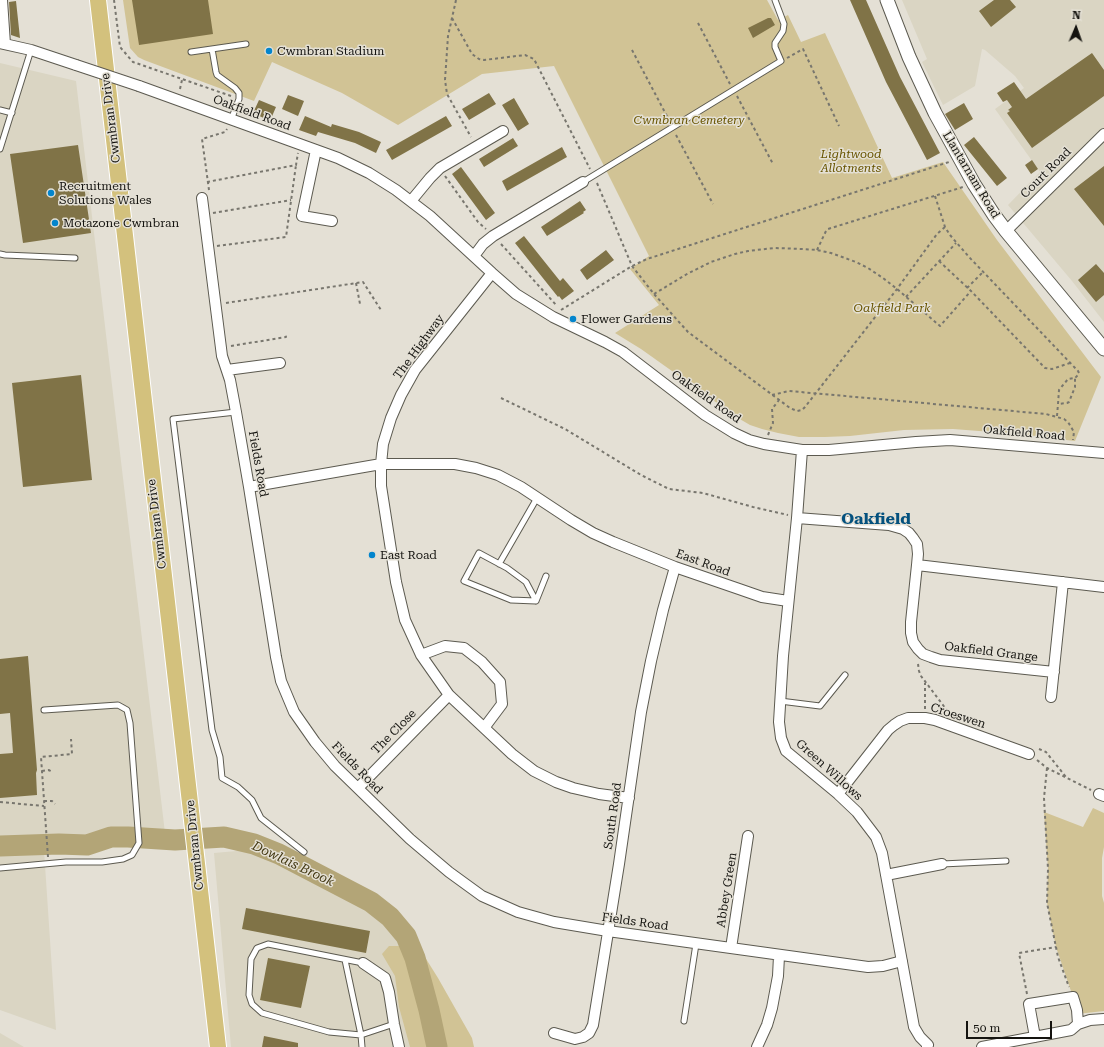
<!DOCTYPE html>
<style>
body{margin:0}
#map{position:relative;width:1104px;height:1047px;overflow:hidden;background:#e4e0d5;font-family:"Roboto Serif",serif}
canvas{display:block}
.north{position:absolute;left:1056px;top:8px;width:40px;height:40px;-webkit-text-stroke:3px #e4e0d5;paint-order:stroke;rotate:2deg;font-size:11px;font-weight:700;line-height:16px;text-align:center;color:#151410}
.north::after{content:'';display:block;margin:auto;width:14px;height:18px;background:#151410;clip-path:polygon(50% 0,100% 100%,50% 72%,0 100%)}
.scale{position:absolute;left:966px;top:1021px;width:86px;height:18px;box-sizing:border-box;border:2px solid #151410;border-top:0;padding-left:5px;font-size:12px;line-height:14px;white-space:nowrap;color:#151410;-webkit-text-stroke:3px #e4e0d5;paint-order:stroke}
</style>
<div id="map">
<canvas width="1104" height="1047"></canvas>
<div class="north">N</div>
<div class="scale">50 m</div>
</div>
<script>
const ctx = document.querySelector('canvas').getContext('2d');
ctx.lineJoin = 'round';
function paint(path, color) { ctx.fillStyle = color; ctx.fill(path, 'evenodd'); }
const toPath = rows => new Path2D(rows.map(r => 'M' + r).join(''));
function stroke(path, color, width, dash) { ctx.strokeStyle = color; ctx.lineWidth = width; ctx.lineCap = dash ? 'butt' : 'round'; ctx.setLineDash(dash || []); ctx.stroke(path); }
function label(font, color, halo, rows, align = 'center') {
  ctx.font = font + ' "Roboto Serif",serif'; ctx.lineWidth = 3; ctx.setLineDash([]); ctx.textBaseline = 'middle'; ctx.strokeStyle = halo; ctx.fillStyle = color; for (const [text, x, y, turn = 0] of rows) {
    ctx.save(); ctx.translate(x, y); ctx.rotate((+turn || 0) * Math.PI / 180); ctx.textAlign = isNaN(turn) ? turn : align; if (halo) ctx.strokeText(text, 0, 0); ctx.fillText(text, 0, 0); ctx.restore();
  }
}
paint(toPath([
 [902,0,1104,0,1104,322,1072,281,1008,205,1040,172,995,109,1024,88,1015,76,985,50,982,49,975,86,943,105,922,62,927,59],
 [0,63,76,81,165,833,44,850,56,1030,0,1010],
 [248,850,306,871,373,900,424,964,440,1047,231,1047,214,853],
 [0,1033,24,1047,0,1047]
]), '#dad5c3');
paint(toPath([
 [123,0,767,0,778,20,788,15,801,42,825,33,892,178,943,162,997,240,1101,377,1075,441,1005,433,953,429,904,430,850,436,825,437,799,437,778,433,762,429,750,425,738,418,641,349,615,333,659,305,630,269,649,256,554,66,482,74,398,125,342,93,272,62,254,101,144,60,138,57,130,48],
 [1093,808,1104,813,1104,847,1102,858,1102,896,1104,903,1104,1011,1077,1014,1073,997,1056,947,1047,903,1048,869,1044,812,1083,827],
 [389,946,418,946,438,978,472,1038,474,1047,410,1047,399,1007,395,976,382,954]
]), '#d1c395');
stroke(toPath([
 [0,846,59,844,87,845,111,837,128,837,175,840,224,837,254,844,279,854,371,902,390,917,406,936,415,958,429,1010,437,1047]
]), '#b3a577', 21);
paint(toPath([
 [132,0,208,0,213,34,139,45],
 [850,0,866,0,900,77,940,153,927,160,886,82],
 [994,0,1010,0,1016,7,991,27,979,11],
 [16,1,20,38,11,35,9,2],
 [768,18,771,18,775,25,753,38,748,28],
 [1092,53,1104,70,1104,96,1032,148,1007,113,1010,111,1008,110,1012,107,1007,100,1003,102,997,93,1014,82,1026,99],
 [489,93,496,104,469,120,462,109],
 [288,95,304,101,298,116,282,109],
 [514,98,529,124,518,131,502,105],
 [259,100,276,107,270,121,253,113],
 [964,103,973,119,955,130,945,114],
 [305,116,331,127,332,124,359,132,381,142,376,153,355,143,318,132,316,136,299,130],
 [446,116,452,126,392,160,386,150],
 [974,137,1007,178,997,186,964,145],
 [513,138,518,146,484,167,479,159],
 [78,145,91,233,23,243,10,154],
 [562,147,567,157,507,191,502,181],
 [1032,160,1038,169,1031,174,1025,165],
 [1104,166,1104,226,1074,189],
 [461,167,495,213,486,220,452,174],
 [580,201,586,210,583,212,584,213,547,236,541,227],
 [524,236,560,281,563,278,574,291,562,300,559,296,558,297,515,243],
 [606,250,614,260,587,280,580,270],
 [1096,264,1104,273,1104,295,1096,302,1078,280],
 [81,375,92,480,23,487,12,383],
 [28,656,37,770,36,773,37,795,0,798,0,754,13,753,10,713,0,714,0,659],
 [246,908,370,931,366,953,242,929],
 [268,958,310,966,301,1008,260,1000],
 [264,1036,298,1043,298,1047,262,1047]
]), '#807347');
const service = toPath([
 [212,49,216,72,217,75,235,88,239,93,239,99,231,120],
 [191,52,246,44],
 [0,110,12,113],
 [0,149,31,50],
 [583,182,781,61,775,47,775,43,783,31,784,24,775,0],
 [0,254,5,255,75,258],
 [236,412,173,419,212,730,220,757,222,778,238,787,252,800,261,818,304,852],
 [499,564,537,498],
 [536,601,526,582,507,568,479,553,464,581,511,600,536,601,546,576],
 [780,701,820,706,845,675],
 [942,864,1006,861],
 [0,868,66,862,102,862,123,859,132,855,139,843,130,723,127,710,118,705,44,710],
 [345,960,361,1035,362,1047],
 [363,963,268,944,257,948,251,959,249,995,252,1004,262,1013,329,1032,361,1035,394,1024],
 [684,1021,696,944]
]);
const minor = toPath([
 [2,0,5,44],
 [0,43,31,50,76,65],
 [139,86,338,158,369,173,396,190,430,216,492,273,516,294,553,317,605,342,623,352,705,415,734,433,749,440,764,444,802,450,829,450,916,442,950,440,1104,453],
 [316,150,302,216,332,221],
 [202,198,222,356,230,380,236,412,249,487,276,657,281,681,294,712,315,742,335,766,410,839,449,872,482,896,518,912,554,922,608,931,868,967,883,966,902,961],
 [411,201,430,178,440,168,503,131],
 [1006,231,1104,134],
 [474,256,483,244,493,236,583,182],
 [492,273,415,370,401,395,391,418,383,444,381,464,381,486,396,582,405,620,421,655,449,695,512,754,534,771,556,782,573,788,599,794,629,798],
 [227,370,280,363],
 [802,450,797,518,783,656,779,722,781,738,786,751,838,794,857,812,876,837,882,853,914,1027,920,1037,928,1045,927,1047],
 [249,487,381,464,455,464,476,468,498,475,521,487,571,520,593,533,613,542,675,567,739,589,762,597,788,601],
 [797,518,889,525,903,529,909,533,913,538,917,544,918,554,917,565,1104,587],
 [917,565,911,622,911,633,913,642,918,649,923,654,931,657,940,660,1054,672],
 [421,655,445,646,464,648,482,662,500,682,502,704,484,728],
 [1051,697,1063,582],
 [358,788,449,695],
 [838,794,888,730,894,725,900,721,908,718,925,718,935,720,1029,754],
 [1099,794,1104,796],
 [886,875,942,864],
 [731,948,748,836],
 [363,963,385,978,389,992,394,1024,399,1047],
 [554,1033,575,1039,583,1037,589,1033,593,1025,619,864,641,712,651,661,663,610,675,567],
 [1035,1037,1029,1004,1073,997,1077,1010,1078,1024],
 [757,1047,767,1025,772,1008,778,976,779,956],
 [982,1047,1071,1030,1078,1024,1090,1020,1104,1019]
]);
const tertiary = toPath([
 [887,0,909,57,935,113,974,184,994,215,1006,231,1104,349]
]);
const primary = toPath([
 [98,0,218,1047]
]);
stroke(service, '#5c5a50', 7);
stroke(minor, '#5c5a50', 12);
stroke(tertiary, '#5c5a50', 15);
stroke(primary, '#fff', 18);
stroke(toPath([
 [114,0,120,47,133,62,231,96],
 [456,0,448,36,445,80,447,94,471,137],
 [452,18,472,54,479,59,484,60,525,55,534,59,590,169],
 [698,23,730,84],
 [632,50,669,120],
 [787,58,803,49,839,126],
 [180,89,182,80],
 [737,96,773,164],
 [676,135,713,204],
 [445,176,478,222,486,229],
 [207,182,296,165,298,153],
 [597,183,632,266,654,294,688,332,790,408,797,411,802,410,805,407,897,289,937,234,945,227],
 [209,190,202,139,225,132,227,129],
 [935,196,945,227,950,235,969,257,1078,371,1079,373,1078,375,1075,378],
 [213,213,291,200],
 [501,244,557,306],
 [217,246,286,237,296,165],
 [817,250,826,231,828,229,963,187],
 [939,261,971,291,1045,368,1052,369,1070,363],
 [356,283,360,304],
 [967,288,983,272],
 [654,294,687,274,711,262,735,254,748,251,774,248,803,249,817,250,831,253,856,262,868,268,883,278,897,289,940,326,971,291],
 [906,297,956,243],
 [226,303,363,282,381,310],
 [561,310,632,266,647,259,949,162],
 [231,346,286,337,285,333],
 [772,395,789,391,1046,414,1064,419,1068,422,1074,432,1073,440],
 [501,398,565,429,641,475,669,489,703,493,753,507,788,515],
 [1057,416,1058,404,1059,390,1068,379,1075,378,1075,387,1069,402,1067,403,1058,404],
 [768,435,773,423,772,409,779,400],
 [918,664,919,671,921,676,949,713],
 [925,709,925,683],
 [1039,749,1046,752,1066,777],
 [1037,760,1047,768,1091,790],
 [1047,768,1044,798,1048,869,1047,903,1058,957,1069,987],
 [42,771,49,770,52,772],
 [44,801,52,801,55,804],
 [0,802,44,806],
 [48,857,41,757,72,754,71,739],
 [1027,994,1019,953,1056,947]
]), '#78766e', 2, [3, 3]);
stroke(service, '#fff', 5);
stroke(minor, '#fff', 10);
stroke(tertiary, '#fff', 13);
stroke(primary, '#d3c17d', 16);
const minorBridge = toPath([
 [76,65,139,86]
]);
stroke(minorBridge, '#5c5a50', 12, []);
stroke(minorBridge, '#fff', 10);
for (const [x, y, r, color] of [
 [269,51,4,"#0385cd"],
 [51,193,4,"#0385cd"],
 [55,223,4,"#0385cd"],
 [573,319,4,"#0385cd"],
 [372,555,4,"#0385cd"]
]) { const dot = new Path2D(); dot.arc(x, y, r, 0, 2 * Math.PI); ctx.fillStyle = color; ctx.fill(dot); stroke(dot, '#e4e0d5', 1.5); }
label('12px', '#151410', '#e4e0d5', [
 ["Cwmbran Stadium",277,51],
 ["Recruitment",59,186],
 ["Solutions Wales",59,200],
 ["Motazone Cwmbran",63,223],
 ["Flower Gardens",581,319],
 ["East Road",380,555]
], 'left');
label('12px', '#151410', '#e4e0d5', [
 ["Oakfield Road",252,113,20],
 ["Cwmbran Drive",111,118,-97],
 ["Court Road",1046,173,-45],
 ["Llantarnam Road",971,175,59],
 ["The Highway",419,347,-54],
 ["Oakfield Road",706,397,35],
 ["Oakfield Road",1024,433,5],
 ["Fields Road",258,464,80],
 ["Cwmbran Drive",157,524,-97],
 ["East Road",703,563,20],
 ["Oakfield Grange",991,652,7],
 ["Croeswen",958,716,18],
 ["The Close",394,732,-45],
 ["Fields Road",357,768,46],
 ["Green Willows",829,770,42],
 ["South Road",613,816,-82],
 ["Cwmbran Drive",195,845,-96],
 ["Abbey Green",727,890,-81],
 ["Fields Road",635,922,8]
]);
label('italic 12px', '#695500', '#e4e0d5', [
 ["Cwmbran Cemetery",689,120],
 ["Lightwood",851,154],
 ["Allotments",851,168],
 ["Oakfield Park",892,308]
]);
label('italic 13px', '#433812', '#e4e0d5', [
 ["Dowlais Brook",293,864,25]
]);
label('bold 16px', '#04517e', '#e4e0d5', [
 ["Oakfield",876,519]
]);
</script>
